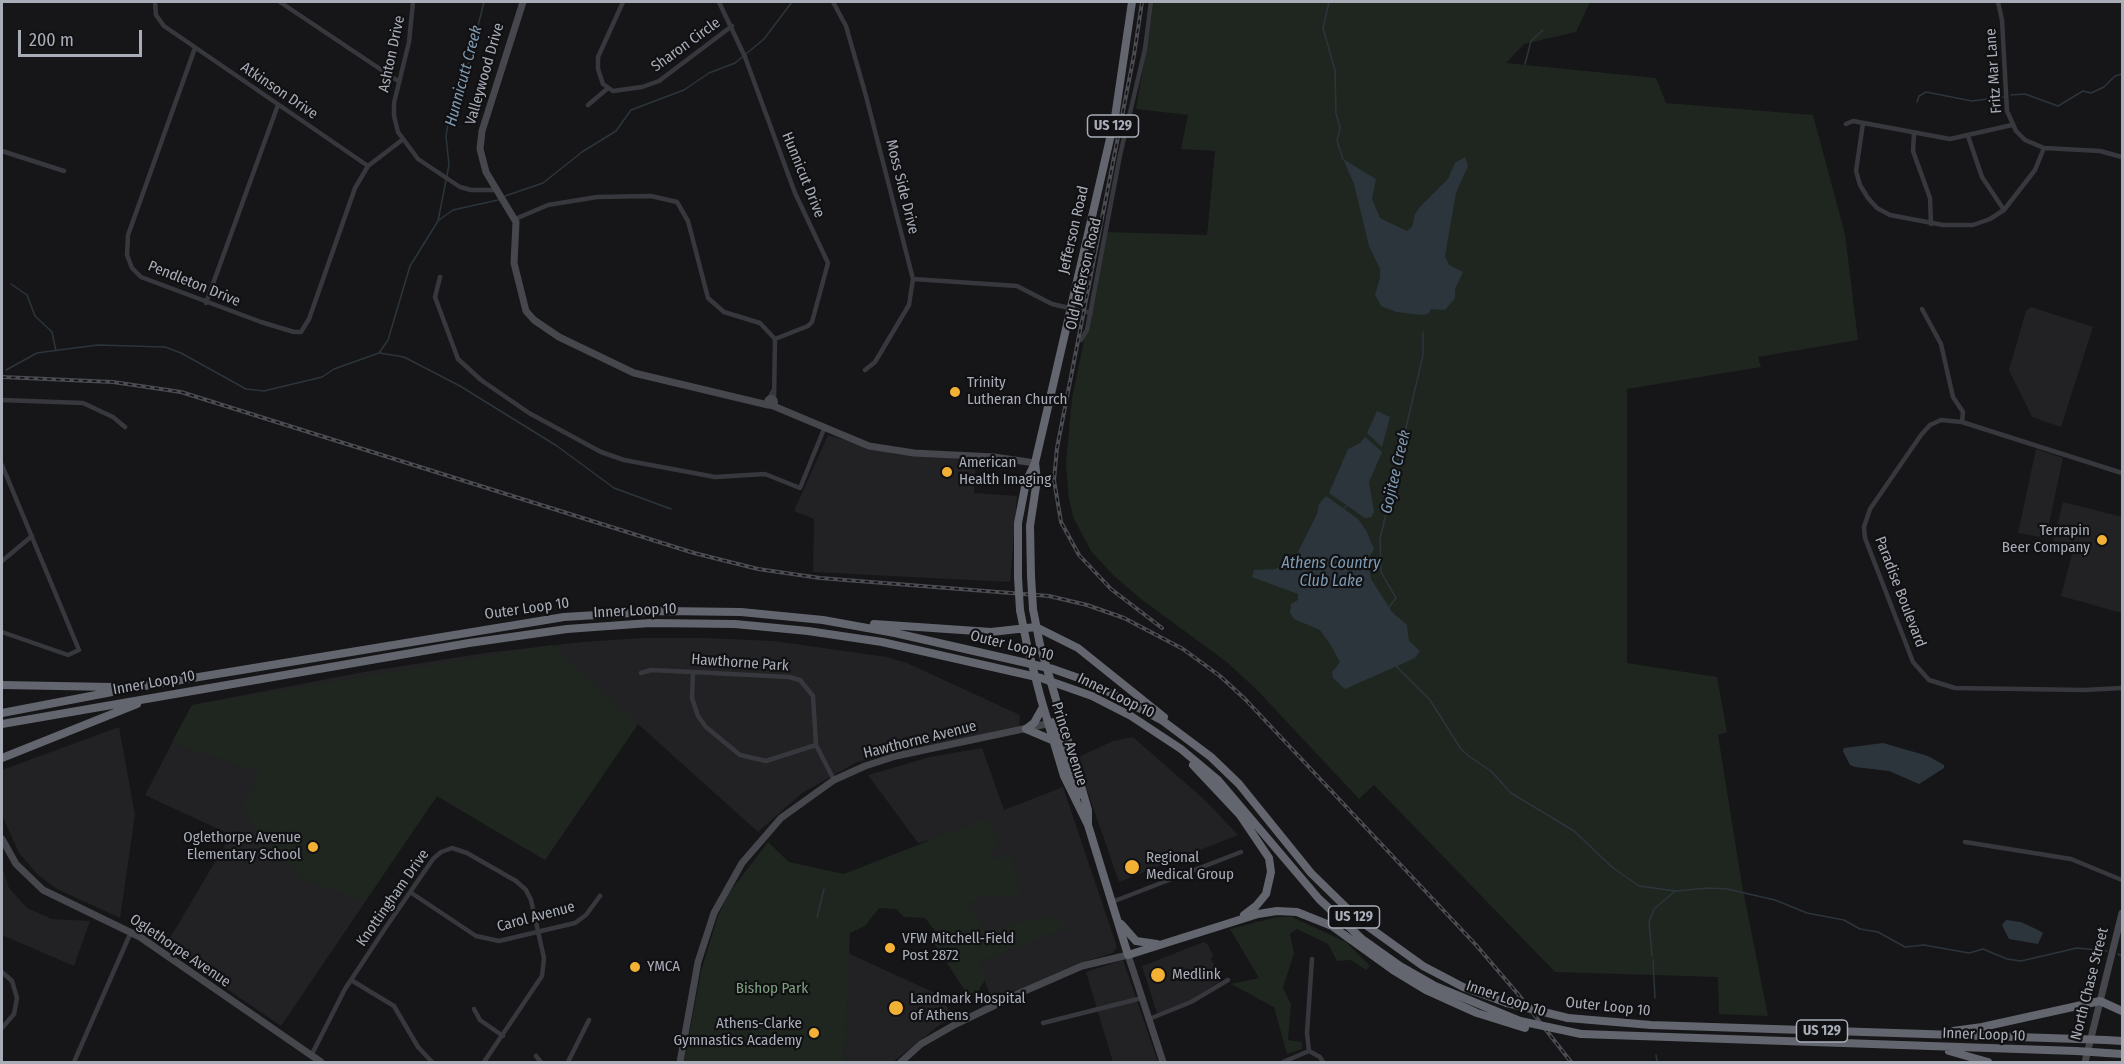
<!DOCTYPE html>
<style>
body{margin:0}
#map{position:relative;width:2124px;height:1064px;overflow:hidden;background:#161618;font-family:"Fira Sans Condensed",sans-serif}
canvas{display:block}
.frame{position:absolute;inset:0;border:3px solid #a8adb8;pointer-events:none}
.scale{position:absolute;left:18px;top:30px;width:124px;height:27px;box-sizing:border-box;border:3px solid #a8adb8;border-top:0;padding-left:8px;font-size:18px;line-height:21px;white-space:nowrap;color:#a8adb8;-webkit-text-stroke:4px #111113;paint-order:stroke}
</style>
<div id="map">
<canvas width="2124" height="1064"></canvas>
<div class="frame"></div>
<div class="scale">200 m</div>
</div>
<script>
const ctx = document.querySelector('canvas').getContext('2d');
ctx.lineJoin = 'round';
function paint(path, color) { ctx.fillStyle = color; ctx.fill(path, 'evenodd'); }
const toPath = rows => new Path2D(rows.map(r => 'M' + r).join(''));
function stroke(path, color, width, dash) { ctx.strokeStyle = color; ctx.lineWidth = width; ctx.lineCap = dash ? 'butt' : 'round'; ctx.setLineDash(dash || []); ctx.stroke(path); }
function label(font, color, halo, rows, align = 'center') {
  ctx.font = font + ' "Fira Sans Condensed",sans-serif'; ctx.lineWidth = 4.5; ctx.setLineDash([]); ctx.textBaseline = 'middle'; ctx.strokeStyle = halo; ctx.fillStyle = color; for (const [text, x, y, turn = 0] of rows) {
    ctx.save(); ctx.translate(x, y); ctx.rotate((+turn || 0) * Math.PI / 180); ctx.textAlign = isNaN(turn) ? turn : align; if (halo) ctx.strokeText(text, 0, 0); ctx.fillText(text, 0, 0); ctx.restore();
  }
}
paint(toPath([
 [2031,307,2093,327,2061,427,2032,417,2009,370,2026,311],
 [828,435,894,454,976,460,974,493,1017,496,1010,582,813,572,814,519,794,511],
 [2036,449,2063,458,2046,538,2018,533],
 [2063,502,2122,517,2122,613,2061,596,2074,547,2053,541],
 [642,638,707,638,774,641,887,657,907,663,1020,715,1019,726,857,762,802,793,758,832,638,724,545,860,437,796,281,1026,208,976,209,973,167,943,231,835,145,795,192,705,364,672,485,653,583,642],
 [119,727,135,815,120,918,57,889,38,875,19,853,2,815,2,770],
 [1133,737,1206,801,1238,835,1119,882,1076,758,1113,741],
 [982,748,1004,810,1063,787,1117,947,1113,953,1090,960,993,1002,975,957,941,837,918,843,868,775,930,757],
 [2,866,9,888,27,908,52,919,90,921,74,966,2,935],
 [1204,942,1208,945,1213,955,1211,959,1222,980,1185,1003,1157,1013,1142,966],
 [848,953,941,996,954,1019,941,1024,893,1062,844,1062],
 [1123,960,1158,1062,1113,1062,1086,972]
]), '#222225');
paint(toPath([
 [1154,2,1590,2,1576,32,1524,44,1506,63,1656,78,1666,103,1813,115,1845,234,1858,340,1758,357,1761,367,1627,389,1627,663,1717,677,1727,732,1718,735,1742,885,1768,1016,1719,1014,1718,977,1555,972,1374,785,1359,799,1258,691,1228,663,1141,599,1113,575,1091,551,1074,519,1069,500,1066,464,1072,399,1106,232,1207,235,1215,151,1181,149,1188,115,1136,109],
 [551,645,638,724,545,860,437,796,364,902,303,878,259,838,244,805,261,773,172,742,192,705],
 [986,818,998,843,989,855,995,860,1009,851,1022,896,988,895,968,903,986,933,1020,922,1053,917,1066,928,978,962,986,978,976,995,969,997,930,937,940,937,925,918,904,917,896,909,879,908,865,926,850,933,844,1062,684,1062,701,971,718,916,729,893,768,842,789,862,844,874],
 [1277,917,1292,917,1346,942,1370,966,1366,970,1351,960,1337,961,1328,944,1297,929,1290,934,1294,953,1283,988,1291,1004,1288,1040,1302,1042,1302,1049,1287,1054,1274,1007,1231,984,1259,978,1230,929]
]), '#1e261f');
paint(toPath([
 [1465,157,1468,166,1456,193,1445,256,1449,265,1463,272,1455,289,1455,298,1445,310,1431,309,1428,314,1422,315,1396,312,1381,306,1375,295,1380,278,1380,269,1369,246,1354,184,1343,159,1376,179,1372,199,1380,218,1407,231,1412,227,1415,214,1419,208,1448,179,1455,163],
 [1377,411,1390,417,1382,447,1367,433],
 [1365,437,1382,452,1369,482,1374,512,1371,517,1365,518,1329,493,1348,449,1360,443],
 [1326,496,1358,519,1367,532,1374,549,1368,559,1371,579,1392,612,1407,625,1409,641,1420,651,1415,658,1345,689,1333,678,1332,672,1340,662,1330,644,1320,630,1294,619,1290,613,1291,604,1298,600,1298,594,1252,577,1254,570,1275,569,1294,560,1317,514,1319,504],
 [1883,743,1928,756,1944,765,1944,768,1919,784,1889,771,1855,767,1850,765,1843,751,1844,748],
 [2006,920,2021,922,2040,931,2043,933,2038,944,2009,939,2002,925]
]), '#2c353c');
stroke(toPath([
 [1329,2,1323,28,1335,70,1336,113,1340,128,1337,141,1343,159],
 [1525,64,1531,41,1543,30],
 [2011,95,2025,94,2058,106,2083,91,2091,93,2104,87,2115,76,2122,74],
 [1917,102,1919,96,1926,92,1972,101,2003,97],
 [505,196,543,183,582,152,616,131,631,110,684,90,709,73,735,63,764,39,792,2],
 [439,220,453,210,498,200],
 [11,284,27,295,35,316,52,332,56,351],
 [380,353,404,357,460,386,557,446,614,488,671,509],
 [6,370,37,353,51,351,98,345,165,347,181,353,246,389,264,391,322,377,334,369,379,353,388,340,410,266,438,221,449,165,446,136,448,124,465,77,484,2],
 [1344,508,1347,506],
 [1389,607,1396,598,1381,572,1380,539,1423,355,1423,332],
 [1395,665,1430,700,1461,749,1470,757,1491,771,1511,793,1574,831,1612,867,1639,886,1676,891,1708,888,1727,889,1775,900,1807,913,1844,920,1860,929,1878,932,1905,947,1924,945,1969,953,1983,949,2007,959,2021,961,2077,948,2107,951],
 [817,917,824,889],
 [2118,954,2122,956],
 [1652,956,1649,922,1654,909,1675,891],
 [1653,960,1655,998],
 [1656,1055,1657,1062]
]), '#2c353c', 1.5);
stroke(toPath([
 [155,2,156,15,164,26,368,166,402,140],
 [280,2,398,81],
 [413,2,409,42,394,103,394,116,398,132,418,159,460,187,471,190,497,190],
 [623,2,598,57,598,69,603,84,613,91,642,87,659,81,732,26],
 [719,2,745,57,795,193,828,263,812,322,808,326,775,339],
 [833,2,846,26,866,96,913,279,909,305,875,362,865,370],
 [1998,2,2002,20,2007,111,2016,131,2025,140,2044,148,2100,151,2122,157],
 [195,48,128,235,127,255,132,268,141,277,261,322,294,332,301,332,309,319,355,188,368,166],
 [588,105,607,89],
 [1863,123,1856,171,1860,185,1868,198,1877,208,1890,215,1943,225,1973,225,1990,219,2004,210,2035,170,2044,148],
 [1846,124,1853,121,1950,139,2012,125],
 [1914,133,1913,151,1930,198,1931,224],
 [1968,136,1982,177,2004,210],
 [2,151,64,171],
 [515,219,548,205,597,197,651,196,677,202,688,221,708,298,724,312,760,323,775,339,774,400],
 [440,277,435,297,458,359,481,380,529,413,601,452,624,460,715,477,765,474,800,488,824,429],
 [913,279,1017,286,1052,304,1091,313],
 [206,303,278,105],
 [1922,309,1941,344,1953,397,1963,412,1962,422],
 [1081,340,1087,330,1120,155,1145,49,1151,2],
 [769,399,773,391],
 [2,400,83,403,113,417,125,427],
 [2,465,79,650,68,655,2,632],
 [2122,473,1962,422,1941,420,1930,425,1921,435,1870,509,1864,527,1865,538,1913,662,1929,680,1955,688,2084,690,2122,688],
 [2,561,32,536],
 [693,672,692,698,698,716,706,727,740,755,766,761,816,745],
 [641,673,651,670,693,672,789,677,800,680,813,696,816,745,834,780],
 [1965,842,2071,859,2122,880],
 [410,892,476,936,499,941,575,923,586,915,600,896],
 [1112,902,1241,852],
 [2,972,12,981,17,998,14,1014,2,1028],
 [351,980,394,1006,418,1047,432,1062],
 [474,1009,480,1020,503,1036],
 [1149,1019,1191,1002,1228,980],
 [1043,1023,1142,998],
 [1309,1051,1307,1033,1312,959],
 [311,1056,345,989,386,927,433,859,441,852,452,848,467,853,516,881,526,890,531,900,544,958,542,976,484,1062],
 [536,1056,541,1062],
 [74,1062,131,932],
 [568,1062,589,1020],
 [1283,1062,1309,1051,1320,1057,1323,1062]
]), '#37383d', 4.5);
stroke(toPath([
 [523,2,482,131,480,149,486,172,516,222,514,263,526,311,534,320,559,337,634,373,768,405],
 '767.5 402a3.5 3.5 0 1 1 7 0a3.5 3.5 0 1 1-7 0Z',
 [771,405,869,446,914,453,994,457,1035,463],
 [2,839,16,864,43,890,140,937,321,1062],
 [680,1062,698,962,714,913,742,863,781,818,834,780,865,766,896,756,1051,723],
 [901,1062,921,1044,956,1024,1020,993,1082,966,1128,955,1163,1062],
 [2085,1062,2122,913]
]), '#45474d', 7);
stroke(toPath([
 [1031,576,1030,526,1037,480,1035,463],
 [1018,577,1018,523,1026,482,1035,463,1115,117,1132,2],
 [1033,609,1040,645],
 [1020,610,1027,645],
 [874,624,991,632,1036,627,1078,648,1164,717],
 [2,685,113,687],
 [1055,696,1088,810,1088,825],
 [1041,699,1064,776,1088,825,1128,955,1258,914,1277,911,1297,912,1332,926,1393,970,1426,990,1477,1013,1525,1028],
 [1043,707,1034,723,1026,729,1052,740],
 [2,713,138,687,564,617,663,611,741,612,823,620,895,633,1053,669,1090,682,1163,721,1211,757,1239,784,1311,873,1359,920,1423,966,1463,987,1507,1003],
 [1053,722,1079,795],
 [2,724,469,643,567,629,650,623,735,624,808,631,882,642,1041,678,1092,696,1131,716,1181,749,1218,780,1319,899,1362,939,1400,966,1435,986,1520,1021],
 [2,758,137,704],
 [1193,765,1240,815,1269,858,1271,872,1266,894,1256,906,1244,915],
 [1121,924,1136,941,1157,944],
 [1568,1018,1651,1025,2078,1039],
 [1953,1031,1982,1027,2100,1001,2122,1011],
 [1581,1034,2076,1051],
 [2106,1040,2122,1041],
 [1949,1051,1988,1062],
 [2107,1053,2122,1054]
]), '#63666e', 8);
const rail = toPath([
 [1142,2,1134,55,1057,448,1054,480,1061,522,1079,555,1111,589,1162,628],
 [2,377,113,382,181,392,694,553,758,569,820,578,1049,596,1087,605,1124,618,1183,649,1220,676,1245,699,1476,945,1518,994,1571,1062]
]);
stroke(rail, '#4a4c52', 4);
stroke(rail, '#111113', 1.5, [4.5]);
stroke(toPath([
 [1031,576,1033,609],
 [1018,577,1020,610],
 [1027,645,1041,699],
 [1040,645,1055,696],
 [1507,1003,1568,1018],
 [1520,1021,1581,1034],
 [2078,1039,2106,1040],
 [2076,1051,2107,1053]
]), '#63666e', 8);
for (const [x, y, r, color] of [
 [955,392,6,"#f2b134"],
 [947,472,6,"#f2b134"],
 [2102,540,6,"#f2b134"],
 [313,847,6,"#f2b134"],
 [1132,867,8,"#f2b134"],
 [890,948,6,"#f2b134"],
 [635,967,6,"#f2b134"],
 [1158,975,8,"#f2b134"],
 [896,1008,8,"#f2b134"],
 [814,1033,6,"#f2b134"]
]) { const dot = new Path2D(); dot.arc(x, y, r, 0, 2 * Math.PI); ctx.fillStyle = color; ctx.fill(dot); stroke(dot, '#111113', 2); }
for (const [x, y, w] of [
 [1113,126,51],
 [1354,917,51],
 [1822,1031,51]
]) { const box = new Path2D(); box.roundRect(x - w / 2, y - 11, w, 22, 4.5); ctx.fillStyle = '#111113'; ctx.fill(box); stroke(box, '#a8adb8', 1.5); }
label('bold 14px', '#a8adb8', null, [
 ["US 129",1113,126],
 ["US 129",1354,917],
 ["US 129",1822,1031]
]);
label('15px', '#a8adb8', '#111113', [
 ["Sharon Circle",686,45,-36],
 ["Ashton Drive",392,54,-78],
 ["Fritz Mar Lane",1994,71,-94],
 ["Valleywood Drive",485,74,-74],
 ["Atkinson Drive",279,91,34],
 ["Hunnicut Drive",803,175,68],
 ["Moss Side Drive",902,187,76],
 ["Jefferson Road",1074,230,-77],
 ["Old Jefferson Road",1084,274,-77],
 ["Pendleton Drive",194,284,22],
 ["Paradise Boulevard",1900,592,69],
 ["Outer Loop 10",527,609,-8],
 ["Inner Loop 10",635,611,-3],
 ["Outer Loop 10",1012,646,14],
 ["Hawthorne Park",740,663,4],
 ["Inner Loop 10",154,683,-10],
 ["Inner Loop 10",1116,696,26],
 ["Hawthorne Avenue",920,740,-14],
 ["Prince Avenue",1069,744,72],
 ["Knottingham Drive",393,898,-55],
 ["Carol Avenue",536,917,-15],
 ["Oglethorpe Avenue",180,951,34],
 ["North Chase Street",2090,984,-76],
 ["Inner Loop 10",1506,999,19],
 ["Outer Loop 10",1608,1007,6],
 ["Inner Loop 10",1984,1035,2]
]);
label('15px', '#a8adb8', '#111113', [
 ["Trinity",967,383],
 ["Lutheran Church",967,400],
 ["American",959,463],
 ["Health Imaging",959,480],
 ["Terrapin",2090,531,"right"],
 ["Beer Company",2090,548,"right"],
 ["Oglethorpe Avenue",301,838,"right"],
 ["Elementary School",301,855,"right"],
 ["Regional",1146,858],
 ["Medical Group",1146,875],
 ["VFW Mitchell-Field",902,939],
 ["Post 2872",902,956],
 ["YMCA",647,967],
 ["Medlink",1172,975],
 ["Landmark Hospital",910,999],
 ["of Athens",910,1016],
 ["Athens-Clarke",802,1024,"right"],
 ["Gymnastics Academy",802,1041,"right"]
], 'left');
label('15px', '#7fa381', '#111113', [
 ["Bishop Park",772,989]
]);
label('italic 16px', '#7f9bb3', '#111113', [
 ["Hunnicutt Creek",464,76,-75],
 ["Gojitee Creek",1396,472,-77],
 ["Athens Country",1331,564],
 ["Club Lake",1331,582]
]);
</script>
